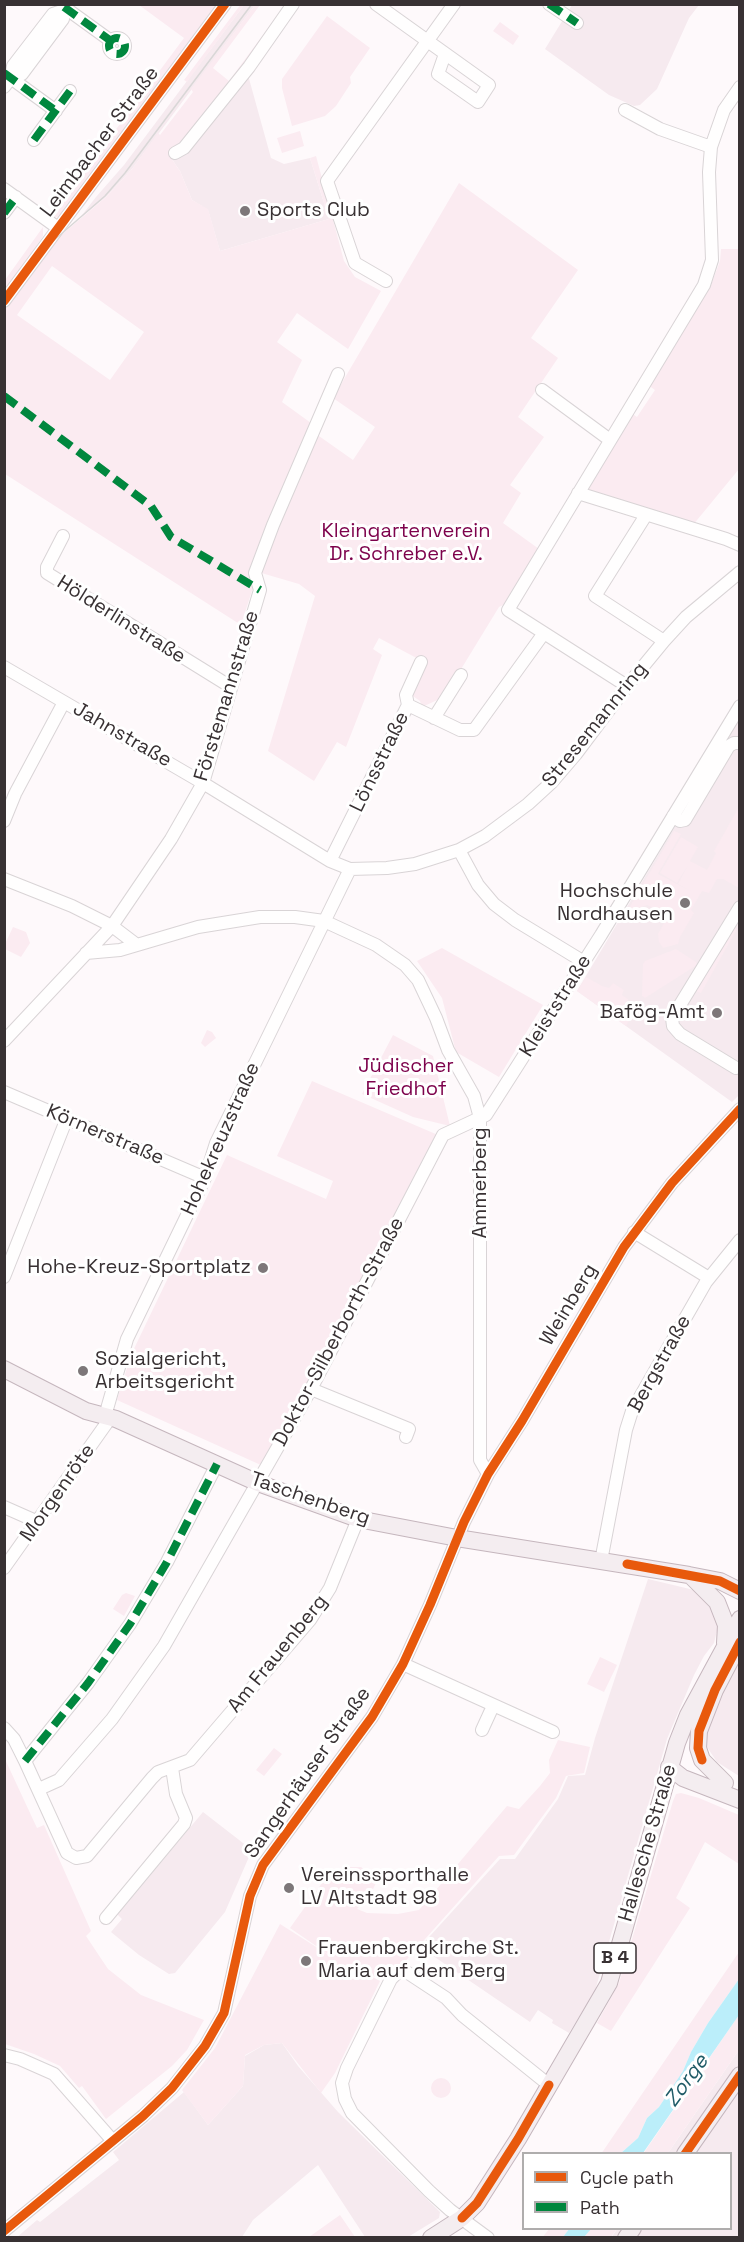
<!DOCTYPE html>
<meta charset="utf-8">
<style>
body{margin:0}
#map{position:relative;width:744px;height:2242px;overflow:hidden;background:#fef9fb;font-family:"Space Grotesk",sans-serif}
canvas{display:block}
.frame{position:absolute;inset:0;border:6px solid #383133;pointer-events:none}
.legend{position:absolute;left:522px;top:2152px;width:210px;height:78px;box-sizing:border-box;background:#fff;border:2px solid #afadad;margin:0;padding:8px 10px;list-style:none;font-size:18px;color:#383133}
.legend li{display:flex;align-items:center;gap:12px;height:30px}
.legend b{width:30px;border:2px solid #afadad}
</style>
<div id="map">
<canvas width="744" height="2242"></canvas>
<div class="frame"></div>
<ul class="legend">
<li><b style="height:8px;background:#e8590c"></b>Cycle path</li>
<li><b style="height:8px;background:#00873e"></b>Path</li>
</ul>
</div>
<script>
const ctx = document.querySelector('canvas').getContext('2d');
ctx.lineJoin = 'round';
function paint(path, color) { ctx.fillStyle = color; ctx.fill(path, 'evenodd'); }
const toPath = rows => new Path2D(rows.map(r => 'M' + r).join(''));
function stroke(path, color, width, dash) { ctx.strokeStyle = color; ctx.lineWidth = width; ctx.lineCap = dash ? 'butt' : 'round'; ctx.setLineDash(dash || []); ctx.stroke(path); }
function label(font, color, halo, rows, align = 'center') {
  ctx.font = font + ' "Space Grotesk",sans-serif'; ctx.lineWidth = 6; ctx.setLineDash([]); ctx.textBaseline = 'middle'; ctx.strokeStyle = halo; ctx.fillStyle = color; for (const [text, x, y, turn = 0] of rows) {
    ctx.save(); ctx.translate(x, y); ctx.rotate((+turn || 0) * Math.PI / 180); ctx.textAlign = isNaN(turn) ? turn : align; if (halo) ctx.strokeText(text, 0, 0); ctx.fillText(text, 0, 0); ctx.restore();
  }
}
paint(toPath([
 [244,5,255,5,132,169,106,197,79,219,96,197,124,165],
 [572,5,699,5,689,18,657,89,640,105,634,106,609,95,545,49],
 [248,75,271,158,284,164,310,158,329,219,220,251,208,210,192,200,180,171,171,158,232,83],
 [739,719,739,1095,732,1102,577,991],
 [648,1579,694,1590,706,1599,719,1622,714,1643,704,1656,694,1675,667,1739,595,1991,569,2033,552,2023,553,2020,538,2010,530,2022,420,1947,500,1859,515,1859,558,1799,568,1776,585,1775,595,1738],
 [739,1662,739,1776,717,1762,707,1747,707,1730,731,1671],
 [203,1812,252,1850,225,1912,175,1973,169,1974,139,1955,111,1932,122,1919,115,1912,118,1908,121,1910],
 [282,2043,298,2066,338,2112,440,2212,439,2218,408,2237,365,2237,318,2165,253,2220,242,2237,16,2238,37,2220,40,2222,119,2160,113,2152,184,2092,208,2125,243,2086,245,2056,264,2045],
 [739,2050,739,2237,611,2238,617,2229,730,2228,730,2154,668,2153]
]), '#f6eaef');
paint(toPath([
 [241,4,244,5,187,82,184,80],
 [139,5,219,5,60,217,50,218,184,38],
 [255,5,260,5,213,68,229,81,285,5,288,5,232,83,171,158,180,171,192,200,208,209,220,251,329,219,310,158,316,156,344,261,355,277,381,291,348,349,297,313,277,342,302,360,282,402,311,423,309,429,353,460,375,427,333,398,459,183,578,270,531,338,558,358,518,417,544,437,510,485,521,493,503,523,539,549,507,603,499,607,444,697,422,707,420,701,410,694,424,662,379,638,373,649,382,655,346,747,337,742,314,781,268,751,315,596,299,584,258,572,241,625,5,474,4,308,52,243,106,197,132,169,158,133,160,135,193,92,191,89],
 [52,266,144,332,110,380,17,315],
 [327,16,370,48,350,77,351,83,336,106,325,116,292,126,282,88,282,79],
 [500,22,519,36,513,45,493,31],
 [172,85,84,206,70,217,160,102],
 [300,131,304,146,282,153,277,138],
 [43,227,43,236,37,245,39,247,5,292,5,280],
 [721,249,739,249,739,469,693,525,585,490,631,413,637,417,655,390,648,385,711,285,720,261],
 [739,807,739,888,723,879,717,879,709,893,702,891,691,910,694,913,680,937,678,944,663,948,659,942,658,934,668,915,647,905,638,908,631,917,625,915,674,831,681,834,658,874,694,893,678,884,688,865,677,883,660,873,681,837,698,847,690,861,707,870,716,853,714,851],
 [732,926,737,929,701,993,694,990,682,1012,688,1015,683,1019,676,1019],
 [13,927,26,932,30,943,21,957,5,949,5,944],
 [442,948,543,1005,499,1077,456,1052,442,998,417,961],
 [676,949,696,962,697,965,645,998,642,996,643,964,645,961],
 [586,977,602,986,609,988,613,983,624,990,622,995,628,999,631,1017,626,1026,577,991],
 [207,1030,212,1032,216,1038,205,1047,201,1043],
 [393,1035,433,1056,450,1126,413,1117,362,1094],
 [312,1081,438,1135,401,1211,263,1466,117,1400,131,1355,227,1155,326,1199,333,1181,277,1156],
 [126,1593,135,1596,124,1616,113,1609,122,1595],
 [600,1657,617,1665,604,1692,587,1684],
 [558,1740,590,1747,584,1773,566,1776,556,1798,514,1855,499,1856,401,1966,387,1969,382,1980,349,1965,380,1981,335,2073,321,2093,282,2043,264,2045,245,2055,243,2086,208,2125,182,2090,215,2048,280,1924,332,1957,290,1928,322,1883,349,1867,361,1867,372,1875,376,1883,370,1895,357,1909,367,1913,398,1914,419,1910,507,1806,519,1809,540,1786,550,1773,549,1760],
 [274,1748,282,1754,264,1776,256,1770],
 [4,1757,37,1828,44,1825,91,1931,86,1936,108,1969,141,1995,204,2020,187,2050,172,2066,106,2119,82,2086,79,2088,60,2066,34,2054,5,2044],
 [681,1793,699,1798,739,1815,739,1864,705,1842,676,1898,690,1908,611,2031,597,2023,619,1983,673,1801,676,1794],
 [739,1952,739,1979,708,2023,691,2052,683,2071,659,2107,647,2118,638,2138,621,2153,601,2154],
 [739,2015,739,2050,668,2153,643,2154],
 '431 2088a10 10 0 1 1 20 0a10 10 0 1 1-20 0Z',
 [340,2215,355,2237,309,2237],
 [591,2228,617,2228,617,2229,611,2237,584,2237],
 [549,2229,569,2229,563,2237,542,2238]
]), '#fbebf1');
paint(toPath([
 [739,1979,739,2015,643,2153,621,2153,638,2138,647,2118,659,2107,683,2071,691,2052,708,2023],
 [569,2229,569,2228,591,2229,584,2237,563,2237]
]), '#bbeefa');
const minor = toPath([
 [376,4,489,85,478,102,438,74,445,54],
 [549,4,577,23],
 [64,7,111,41],
 '109 46a8 8 0 1 1 16 0a8 8 0 1 1-16 0Z',
 [8,76,56,111],
 [11,78,22,74,63,19,62,11],
 [4,87,11,78,13,66,53,14,62,11,66,4],
 [625,110,660,129,711,147],
 [34,140,70,91],
 [175,153,184,148,249,67,293,4],
 [4,189,58,228],
 [4,213,16,197],
 [386,281,355,263,327,181,454,4],
 [4,301,225,4],
 [542,390,610,440],
 [578,493,726,539,740,545],
 [646,515,595,596,664,641],
 [63,536,47,567,47,573,231,687],
 [4,667,203,783,330,861,350,869,387,868,415,864,459,850,485,836,528,804,552,782,576,754,627,686,664,641,686,617,740,572],
 [627,686,508,610,704,285,712,260,709,172,711,147,724,110,740,87],
 [408,705,460,730,474,730,544,633],
 [434,718,461,675],
 [16,792,64,702],
 [673,816,680,821,685,820,729,746,734,743,740,743],
 [4,821,15,794],
 [459,850,478,885,494,904,515,920,584,962],
 [330,861,408,705,406,695,421,662],
 [4,879,72,906,112,926,137,945],
 [86,953,120,950,198,927,260,917,295,917,324,921,376,945,405,965,418,980,436,1018,448,1050,474,1096,480,1118,480,1460,488,1474],
 [4,1041,112,926,171,839,203,783,260,590,255,573,273,525,338,374],
 [736,1068,680,1034,673,1026,672,1018,740,907],
 [4,1092,205,1178],
 [634,1232,709,1278],
 [4,1277,67,1118],
 [311,1389,409,1429,406,1437],
 [105,1416,127,1339,205,1178,216,1143,350,869],
 [4,1507,38,1522],
 [601,1561,626,1430,632,1411,706,1282,740,1240],
 [4,1568,111,1417],
 [403,1664,553,1732],
 [4,1728,14,1739,25,1761,67,1853,76,1858,87,1856,152,1778,158,1772,190,1760,310,1620,330,1588,358,1519],
 [482,1730,493,1706],
 [25,1761,88,1683,130,1624,167,1562,217,1464],
 [39,1789,59,1780,112,1719,164,1646,311,1389,443,1135,486,1115,601,935,740,706],
 [106,1918,184,1824,186,1818,176,1794,172,1768],
 [4,2055,20,2059,54,2074,113,2141],
 [4,2231,143,2116,172,2088,205,2046,224,2013,250,1896,263,1865,372,1717,403,1664,430,1605,464,1522,488,1474,522,1421,624,1247,672,1183,740,1109],
 [488,2238,450,2210,429,2191,352,2113,345,2099,342,2083,347,2068,391,1979,397,1973,405,1971,446,1998,462,2015,549,2085]
]);
const major = toPath([
 [4,1369,86,1411,116,1419,258,1483,358,1519,457,1538,689,1575,720,1581,740,1591],
 [692,1577,717,1602,726,1625,725,1643],
 [669,1767,683,1778,740,1800],
 [725,1783,702,1760,698,1748,699,1731,715,1690,740,1642],
 [685,2154,740,2075],
 [431,2238,462,2218,477,2203,518,2139,609,1983,677,1743,688,1715,740,1619],
 [626,2238,633,2228]
]);
stroke(minor, '#d9d4d6', 14);
stroke(major, '#c5b6bd', 18);
stroke(minor, '#fffefe', 12);
stroke(major, '#f4edf0', 16);
stroke(toPath([
 [4,303,45,248,105,196,125,173,252,4]
]), '#d9d7d7', 1.5);
stroke(toPath([
 [549,4,577,23],
 [64,7,111,41],
 '109 46a8 8 0 1 1 16 0a8 8 0 1 1-16 0Z',
 [4,73,56,111],
 [34,140,70,91],
 [4,213,16,197],
 [4,396,151,506,171,537,260,590],
 [25,1761,88,1683,130,1624,167,1562,217,1464]
]), '#00873e', 8, [15, 8]);
stroke(toPath([
 [4,301,225,4],
 [627,1564,720,1581,740,1591],
 [702,1760,698,1748,699,1731,715,1690,740,1642],
 [685,2154,740,2075],
 [462,2218,477,2203,518,2139,549,2085],
 [4,2231,143,2116,172,2088,205,2046,224,2013,250,1896,263,1865,372,1717,403,1664,430,1605,464,1522,488,1474,522,1421,624,1247,672,1183,740,1109]
]), '#e8590c', 9);
for (const [x, y, r, color] of [
 [245,211,6,"#7d7779"],
 [685,903,6,"#7d7779"],
 [717,1013,6,"#7d7779"],
 [263,1268,6,"#7d7779"],
 [83,1371,6,"#7d7779"],
 [289,1888,6,"#7d7779"],
 [306,1961,6,"#7d7779"]
]) { const dot = new Path2D(); dot.arc(x, y, r, 0, 2 * Math.PI); ctx.fillStyle = color; ctx.fill(dot); stroke(dot, '#fff', 2); }
for (const [x, y, w] of [
 [615,1958,42]
]) { const box = new Path2D(); box.roundRect(x - w / 2, y - 15, w, 30, 4.5); ctx.fillStyle = '#fff'; ctx.fill(box); stroke(box, '#383133', 1.5); }
label('bold 18px', '#383133', null, [
 ["B 4",615,1958]
]);
label('20px', '#383133', '#fff', [
 ["Leimbacher Straße",100,142,-53],
 ["Hölderlinstraße",121,620,32],
 ["Förstemannstraße",227,696,-73],
 ["Stresemannring",595,725,-51],
 ["Jahnstraße",122,735,30],
 ["Lönsstraße",380,762,-64],
 ["Kleiststraße",556,1006,-58],
 ["Körnerstraße",105,1135,23],
 ["Hohekreuzstraße",221,1139,-66],
 ["Ammerberg",481,1183,-90],
 ["Weinberg",569,1305,-59],
 ["Doktor-Silberborth-Straße",339,1332,-62],
 ["Bergstraße",660,1364,-61],
 ["Morgenröte",58,1493,-55],
 ["Taschenberg",310,1499,19],
 ["Am Frauenberg",278,1654,-51],
 ["Sangerhäuser Straße",308,1773,-55],
 ["Hallesche Straße",648,1843,-74]
]);
label('20px', '#383133', '#fff', [
 ["Sports Club",257,211],
 ["Hochschule",673,892,"right"],
 ["Nordhausen",673,915,"right"],
 ["Bafög-Amt",705,1013,"right"],
 ["Hohe-Kreuz-Sportplatz",251,1268,"right"],
 ["Sozialgericht,",95,1360],
 ["Arbeitsgericht",95,1383],
 ["Vereinssporthalle",301,1876],
 ["LV Altstadt 98",301,1899],
 ["Frauenbergkirche St.",318,1949],
 ["Maria auf dem Berg",318,1972]
], 'left');
label('20px', '#7d024c', '#fff', [
 ["Kleingartenverein",406,532],
 ["Dr. Schreber e.V.",406,555],
 ["Jüdischer",406,1067],
 ["Friedhof",406,1090]
]);
label('italic 21px', '#205c68', '#fff', [
 ["Zorge",687,2081,-54]
]);
</script>
